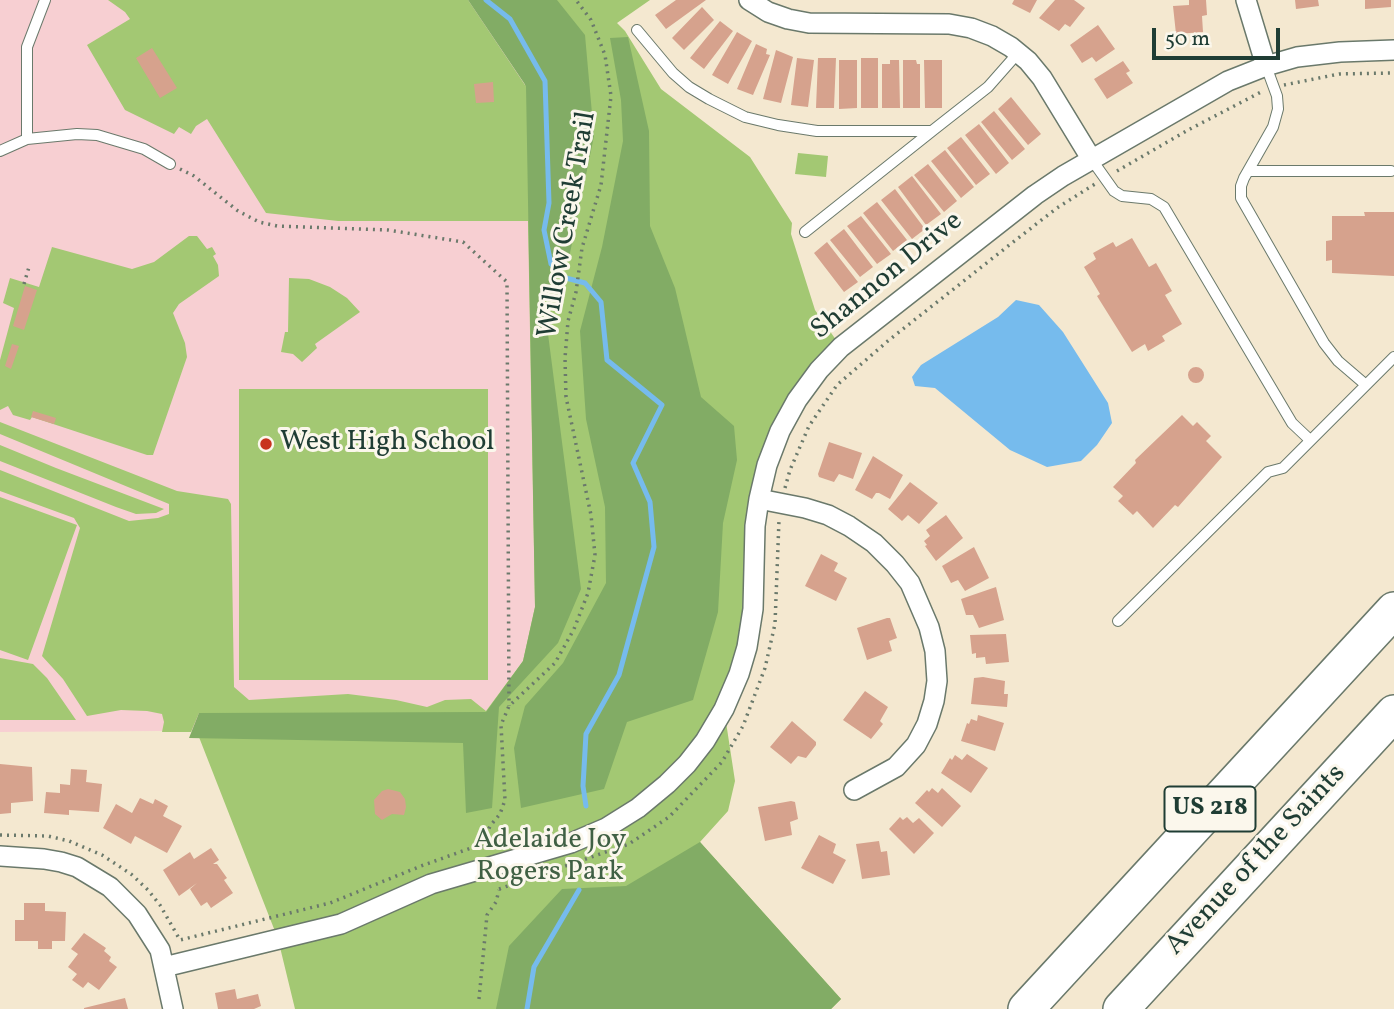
<!DOCTYPE html>
<style>
body{margin:0}
#map{position:relative;width:1394px;height:1009px;overflow:hidden;background:#f4e8d0;font-family:Vollkorn,serif}
canvas{display:block}
.scale{position:absolute;left:1152px;top:28px;width:128px;height:32px;box-sizing:border-box;border:4px solid #1f3d34;border-top:0;padding-left:9px;font-size:21px;line-height:24px;white-space:nowrap;color:#1f3d34;-webkit-text-stroke:5px #fbf7ec;paint-order:stroke}
</style>
<div id="map">
<canvas width="1394" height="1009"></canvas>
<div class="scale">50 m</div>
</div>
<script>
const ctx = document.querySelector('canvas').getContext('2d');
ctx.lineJoin = 'round';
function paint(path, color) { ctx.fillStyle = color; ctx.fill(path, 'evenodd'); }
const toPath = rows => new Path2D(rows.map(r => 'M' + r).join(''));
function stroke(path, color, width, dash) { ctx.strokeStyle = color; ctx.lineWidth = width; ctx.lineCap = dash ? 'butt' : 'round'; ctx.setLineDash(dash || []); ctx.stroke(path); }
function label(font, color, halo, rows, align = 'center') {
  ctx.font = font + ' Vollkorn,serif'; ctx.lineWidth = 6; ctx.setLineDash([]); ctx.textBaseline = 'middle'; ctx.strokeStyle = halo; ctx.fillStyle = color; for (const [text, x, y, turn = 0] of rows) {
    ctx.save(); ctx.translate(x, y); ctx.rotate((+turn || 0) * Math.PI / 180); ctx.textAlign = isNaN(turn) ? turn : align; if (halo) ctx.strokeText(text, 0, 0); ctx.fillText(text, 0, 0); ctx.restore();
  }
}
paint(toPath([
 [0,0,468,0,526,86,535,607,523,661,473,729,0,732]
]), '#f7cfd2');
paint(toPath([
 [108,0,468,0,525,85,524,0,650,0,617,23,625,31,661,89,750,157,792,223,791,234,815,310,841,347,767,465,753,609,724,709,735,781,728,811,700,842,841,999,831,1009,295,1009,278,939,197,732,199,713,191,732,162,732,164,722,162,714,147,711,121,710,87,716,63,679,42,656,80,528,74,518,0,491,0,470,129,521,158,518,169,514,169,504,0,434,0,422,177,491,228,499,231,504,234,687,249,700,348,694,396,700,427,707,445,700,471,699,486,711,523,661,535,607,528,221,338,221,266,213,207,119,196,126,191,134,179,127,174,134,125,110,87,45,130,19,125,12],
 [798,153,828,156,826,177,795,174],
 [189,236,197,236,207,249,212,247,216,254,213,256,218,265,219,276,179,304,173,313,185,343,187,357,153,455,147,455,32,417,30,420,13,415,8,406,0,410,0,360,14,308,3,303,10,278,39,287,52,247,132,269,154,262],
 [289,278,309,279,330,287,347,298,360,312,315,344,317,348,302,362,293,354,281,352,285,332,288,332],
 [239,389,488,389,488,680,239,680],
 [0,445,56,468,164,509,156,513,136,514,116,507,0,461],
 [0,497,77,525,28,660,0,650],
 [0,658,33,664,47,678,76,720,0,720]
]), '#a3c873');
paint(toPath([
 [468,0,557,0,585,35,594,136,570,253,544,303,581,589,558,643,499,707,492,808,466,813,463,743,189,738,199,713,486,712,523,661,535,607,526,86],
 [628,37,649,131,650,226,675,288,701,397,734,426,737,460,723,523,718,612,693,700,627,722,604,789,521,808,514,748,525,706,563,663,606,583,605,507,586,419,580,331,602,247,623,141,621,100,610,38],
 [700,842,841,999,831,1009,496,1009,509,946,562,889,626,886]
]), '#82ac65');
paint(toPath([
 [1016,300,1039,305,1063,332,1108,403,1112,423,1097,445,1081,461,1047,467,1010,450,935,388,915,386,912,377,921,365,998,317]
]), '#76bbed');
stroke(toPath([
 [486,0,510,19,545,81,549,203,544,230,551,264,566,278,585,283,601,302,607,360,662,405,633,463,650,502,654,547,619,675,586,734,583,786,586,806],
 [527,1009,534,967,579,890]
]), '#76bbed', 5);
paint(toPath([
 [676,0,706,0,666,29,655,15],
 [1014,0,1037,0,1030,13,1012,4],
 [1055,0,1074,0,1085,8,1070,27,1065,24,1059,31,1039,18],
 [1189,0,1206,0,1207,15,1202,16,1203,32,1176,34,1173,6,1189,5],
 [1295,0,1318,0,1319,6,1296,9],
 [1365,0,1391,0,1391,7,1365,9],
 [702,7,714,20,684,50,672,38],
 [720,21,733,31,704,69,690,58],
 [1098,25,1115,49,1096,62,1092,57,1082,63,1070,45],
 [737,32,752,41,728,84,712,75],
 [756,44,767,49,766,54,770,55,753,95,737,89],
 [152,48,177,88,160,98,136,58],
 [776,50,793,57,781,103,763,99],
 [797,58,814,60,808,107,791,105],
 [818,58,836,58,834,108,816,108],
 [861,58,878,58,878,108,861,108],
 [839,60,857,60,857,108,839,109],
 [890,60,899,60,900,108,882,108,882,64,890,64],
 [903,60,916,60,917,64,920,64,920,108,903,108],
 [924,60,942,60,942,108,925,108],
 [1123,61,1130,71,1126,73,1133,83,1107,99,1094,79],
 [493,82,494,102,476,103,474,84],
 [1011,97,1041,134,1028,145,998,109],
 [994,111,1025,149,1012,160,981,122],
 [979,124,1009,163,996,174,965,135],
 [961,137,990,174,976,185,947,148],
 [945,150,974,187,961,198,931,161],
 [928,164,957,201,944,212,914,175],
 [912,176,941,214,926,225,898,187],
 [895,189,925,229,912,239,881,200],
 [877,202,907,240,893,251,863,213],
 [1364,212,1394,212,1394,276,1332,273,1332,260,1326,261,1326,241,1332,240,1332,216,1365,216],
 [861,216,891,254,877,264,847,226],
 [844,229,873,267,860,277,830,240],
 [1132,238,1149,267,1156,263,1172,291,1165,295,1182,324,1162,336,1165,341,1148,351,1145,344,1132,352,1097,296,1100,294,1084,267,1096,259,1093,253,1113,242,1116,247],
 [827,242,858,282,844,292,814,253],
 [25,286,37,290,24,330,13,326],
 [12,344,19,346,11,369,5,366],
 '1188 375a8 8 0 1 1 16 0a8 8 0 1 1-16 0Z',
 [33,411,56,418,54,424,31,417],
 [1182,415,1193,426,1197,422,1211,436,1206,441,1222,457,1178,507,1175,505,1153,528,1137,511,1133,515,1118,501,1123,496,1113,487,1136,463,1135,460],
 [829,442,862,453,853,479,839,474,834,482,819,477,818,474],
 [873,456,903,475,890,499,879,493,876,493,872,499,855,490],
 [910,482,938,503,919,524,908,515,902,521,888,509],
 [946,515,963,538,936,561,925,546,927,545,924,541,930,536,926,530],
 [974,547,989,578,965,591,958,580,951,583,942,566],
 [821,554,838,563,834,571,847,578,836,601,805,586],
 [996,587,1004,620,979,628,973,615,966,615,961,599],
 [887,618,890,618,897,638,889,641,892,651,867,660,857,628],
 [1006,634,1009,662,986,664,985,657,976,658,976,653,972,654,970,635],
 [983,677,1005,681,1004,694,1008,694,1007,707,971,704,974,678],
 [865,691,888,707,880,721,883,724,871,739,843,720],
 [978,715,1004,723,995,751,961,741,967,723,969,724,971,719,977,721],
 [792,721,816,742,816,745,806,758,798,756,791,764,770,747],
 [967,754,988,768,971,793,941,773,950,758,952,760,955,755,962,760],
 [0,764,32,767,33,801,11,803,11,813,0,814],
 [71,769,87,770,86,782,102,784,99,812,69,810,69,815,44,813,46,792,60,793,60,784,70,785],
 [932,788,938,793,942,788,961,806,942,827,915,803,927,790,929,792],
 [388,789,400,792,405,799,406,807,404,815,392,814,382,820,375,814,374,800,382,791],
 [140,798,153,804,155,799,168,806,163,816,182,826,167,853,135,836,131,844,103,828,116,804,132,813],
 [791,801,795,802,798,819,790,822,792,835,765,841,758,807],
 [900,817,903,820,907,817,913,823,919,818,934,833,914,854,889,829],
 [819,835,836,844,833,853,846,860,833,884,801,868],
 [879,841,881,852,887,851,890,875,862,879,856,844],
 [211,848,219,860,213,864,217,864,227,878,224,880,233,893,211,908,207,902,201,906,190,889,197,883,179,896,163,870,190,852,194,859],
 [24,903,45,903,45,911,66,912,65,941,52,941,52,949,38,949,38,941,15,941,15,920,24,920],
 [84,933,106,948,104,951,111,957,109,961,117,967,99,990,88,982,83,988,72,980,77,974,68,967,78,954,71,949],
 [235,989,237,999,258,994,261,1006,254,1009,218,1009,215,993],
 [125,998,128,1009,84,1009,84,1008]
]), '#d6a28d');
const service = toPath([
 [637,30,673,73,689,87,709,99,745,117,778,125,817,131,932,131,988,87,1018,53],
 [1266,66,1277,96,1278,109,1273,127,1244,178,1241,186,1241,198,1324,343,1338,361,1366,385],
 [27,139,77,134,97,135,144,149,170,164],
 [0,151,27,139,27,47,45,0],
 [1092,160,1114,191,1122,196,1151,199,1164,207,1292,423,1310,440],
 [1248,171,1391,171],
 [805,232,932,131],
 [1118,621,1268,472,1283,468,1394,357]
]);
const minor = toPath([
 [749,0,768,12,788,19,809,23,949,24,971,28,992,36,1011,47,1028,61,1042,78,1092,160],
 [1246,0,1266,66],
 [759,499,805,508,828,515,849,526,874,543,895,564,910,583,929,627,935,651,937,681,934,701,927,724,916,745,896,767,854,790],
 [0,856,44,859,61,862,77,867,110,887,137,914,160,950,173,1009],
 [164,967,341,924,431,884,571,843,606,828,638,808,667,784,687,764,705,741,724,709,739,674,747,647,753,609,755,526,759,499,767,465,780,431,797,400,819,370,841,347,1035,195,1063,176,1228,81,1266,66,1297,57,1340,52,1394,50]
]);
const motorway = toPath([
 [1026,1009,1394,610],
 [1121,1009,1394,713]
]);
stroke(service, '#6a796b', 12);
stroke(minor, '#6a796b', 22);
stroke(motorway, '#6a796b', 38);
stroke(toPath([
 [1284,85,1339,74,1394,73],
 [180,169,194,176,238,211,259,222,277,226,388,230,463,242,507,282,509,706],
 [1117,171,1190,129,1263,91],
 [24,284,29,267],
 [785,488,790,470,809,426,837,385,889,340,1017,239,1057,208,1095,184],
 [0,835,48,836,69,841,102,855,131,874,148,890,160,905,180,940,330,903,421,866,471,848,486,846],
 [487,849,486,836,490,826,500,814,505,800,501,725,509,706,555,663,574,629,588,593,595,555,591,515,566,397,565,358,568,321,576,292,582,248,601,185,611,96,605,55,591,20,576,0],
 [499,889,629,844,669,817,722,762,743,726,765,668,775,624,779,520],
 [479,999,487,915,496,902,499,890]
]), '#6a796b', 3.5, [2, 5]);
stroke(service, '#fff', 10);
stroke(minor, '#fff', 19);
stroke(motorway, '#fff', 35);
for (const [x, y, r, color] of [
 [266,444,7,"#c8321e"]
]) { const dot = new Path2D(); dot.arc(x, y, r, 0, 2 * Math.PI); ctx.fillStyle = color; ctx.fill(dot); stroke(dot, '#fbf7ec', 2.5); }
for (const [x, y, w] of [
 [1210,809,91]
]) { const box = new Path2D(); box.roundRect(x - w / 2, y - 22.5, w, 45, 5); ctx.fillStyle = '#fbf7ec'; ctx.fill(box); stroke(box, '#1f3d34', 2); }
label('bold 26px', '#1f3d34', null, [
 ["US 218",1210,809]
]);
label('28px', '#1f3d34', '#fbf7ec', [
 ["Willow Creek Trail",569,225,-80],
 ["Shannon Drive",888,277,-39],
 ["Avenue of the Saints",1257,861,-47]
]);
label('28px', '#1f3d34', '#fbf7ec', [
 ["West High School",280,444]
], 'left');
label('28px', '#406044', '#fbf7ec', [
 ["Adelaide Joy",550,842],
 ["Rogers Park",550,874]
]);
</script>
